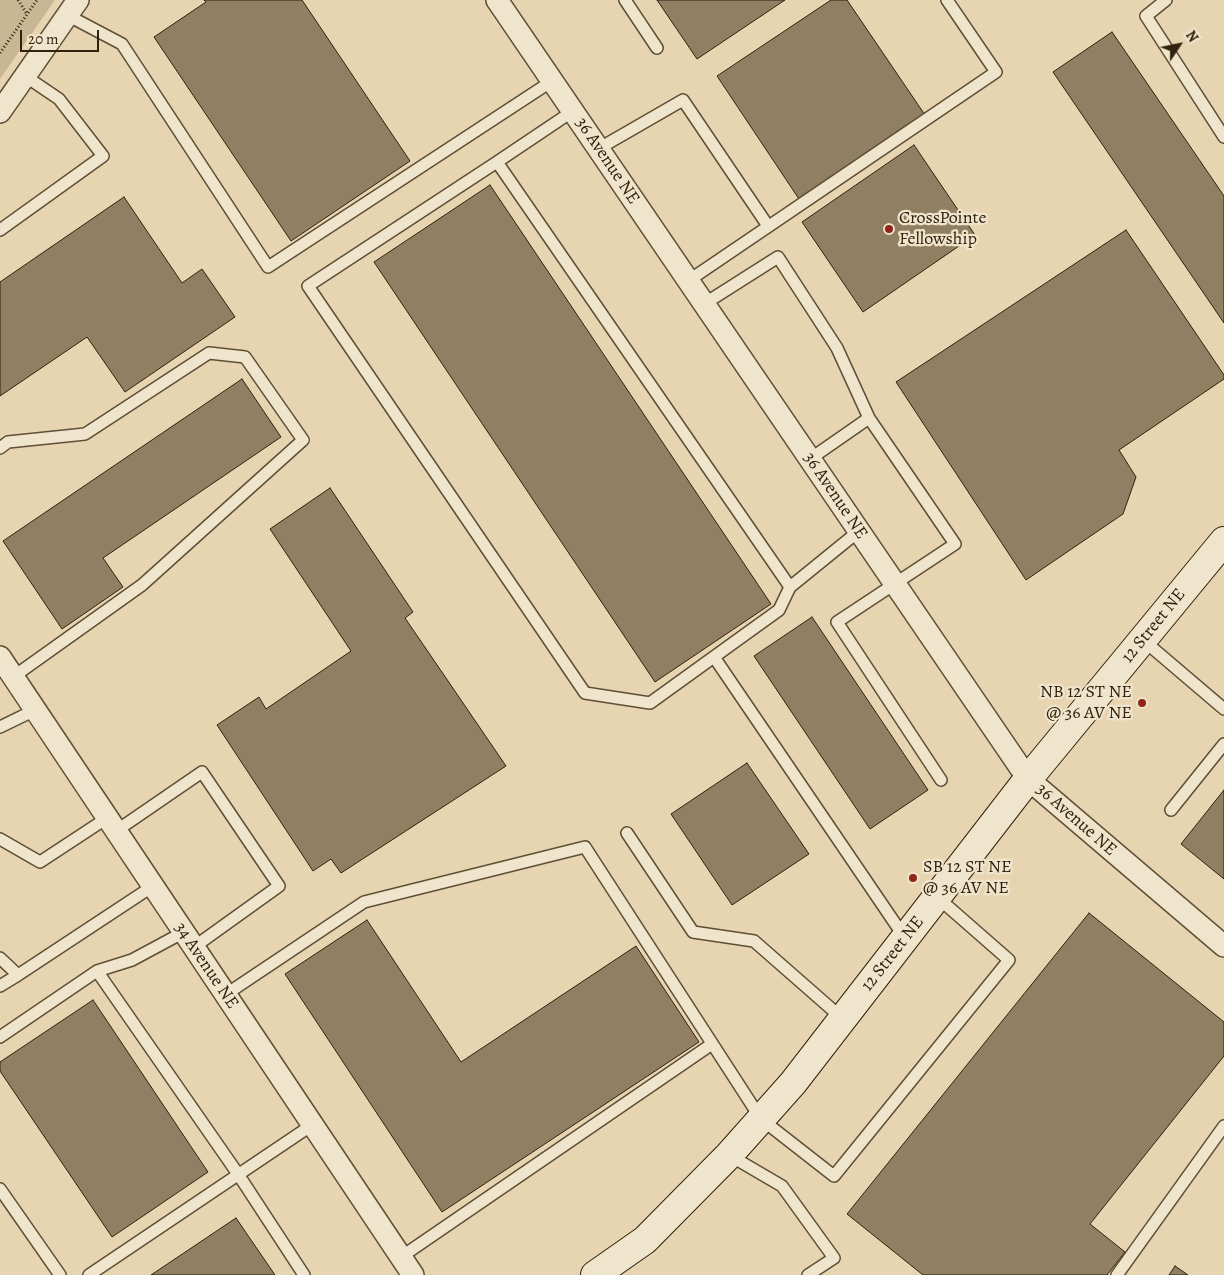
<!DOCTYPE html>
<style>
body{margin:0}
#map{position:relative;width:1224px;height:1275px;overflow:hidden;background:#e7d5b1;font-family:Alegreya,serif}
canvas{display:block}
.north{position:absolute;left:1154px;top:20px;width:50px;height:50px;-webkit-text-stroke:4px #efe4cc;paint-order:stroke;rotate:56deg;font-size:14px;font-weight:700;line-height:20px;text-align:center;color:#32210d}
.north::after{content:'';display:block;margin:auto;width:18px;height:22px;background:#32210d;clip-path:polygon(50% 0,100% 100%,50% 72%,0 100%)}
.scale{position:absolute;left:20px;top:30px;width:79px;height:22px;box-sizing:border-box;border:2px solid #32210d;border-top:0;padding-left:6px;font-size:15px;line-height:18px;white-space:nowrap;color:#32210d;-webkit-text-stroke:4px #efe4cc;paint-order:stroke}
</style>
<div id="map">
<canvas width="1224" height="1275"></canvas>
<div class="north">N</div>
<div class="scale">20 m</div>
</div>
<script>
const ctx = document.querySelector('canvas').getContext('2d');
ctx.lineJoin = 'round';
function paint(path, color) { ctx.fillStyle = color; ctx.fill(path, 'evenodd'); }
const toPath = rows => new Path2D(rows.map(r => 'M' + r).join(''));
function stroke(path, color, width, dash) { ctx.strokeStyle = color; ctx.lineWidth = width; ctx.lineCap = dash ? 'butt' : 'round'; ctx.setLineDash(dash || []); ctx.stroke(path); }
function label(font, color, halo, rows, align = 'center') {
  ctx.font = font + ' Alegreya,serif'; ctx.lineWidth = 4.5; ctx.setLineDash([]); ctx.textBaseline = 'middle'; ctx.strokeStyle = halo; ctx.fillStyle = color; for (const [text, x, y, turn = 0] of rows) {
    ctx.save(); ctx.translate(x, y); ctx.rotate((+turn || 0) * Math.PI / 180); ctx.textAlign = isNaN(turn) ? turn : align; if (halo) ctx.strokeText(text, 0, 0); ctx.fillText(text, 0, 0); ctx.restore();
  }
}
paint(toPath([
 [0,0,55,0,0,79]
]), '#c8b695');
const building = toPath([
 [204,0,302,0,410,161,291,241,154,37,206,2,204,0],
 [657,0,785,0,697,59,657,0],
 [831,0,847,0,925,115,799,199,717,76,831,0],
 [1112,32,1224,196,1224,323,1053,72,1112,32],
 [914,145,975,235,863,312,802,222,914,145],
 [490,185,771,604,655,682,374,262,490,185],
 [124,197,182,283,202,269,235,317,125,392,87,337,0,396,0,282,124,197],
 [1126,230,1224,375,1224,379,1119,450,1136,477,1123,514,1026,580,896,382,1126,230],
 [242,379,281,437,103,558,123,587,62,629,3,541,242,379],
 [330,488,413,612,405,618,506,766,341,873,331,859,313,871,217,725,259,697,266,709,351,651,270,529,330,488],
 [812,617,928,790,870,829,754,656,812,617],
 [747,763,809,854,732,905,671,814,747,763],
 [1224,790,1224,879,1181,844,1224,790],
 [1089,913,1224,1022,1224,1056,1090,1224,1125,1252,1107,1275,923,1275,847,1214,1089,913],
 [367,920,461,1062,636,946,699,1042,442,1212,285,974,367,920],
 [93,1000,208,1172,112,1237,0,1071,0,1062,93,1000],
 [236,1218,275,1275,151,1275,236,1218],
 [1175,1266,1188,1275,1169,1275,1175,1266]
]);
paint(building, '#907f62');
stroke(building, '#32210d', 1);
const lane = toPath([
 [625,0,657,48],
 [1166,0,1146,16,1224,137],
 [67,15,122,44,268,267,552,81],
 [573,111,497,162,790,587,859,531],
 [598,149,683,100,768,226],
 [497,162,308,286,585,693,650,703,779,610,790,587],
 [0,230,103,156,59,99,25,76],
 [688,281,996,72,947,0],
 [704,304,778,257,837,348,869,418],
 [0,448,8,442,85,434,209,353,245,357,303,440,142,585,13,677],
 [810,459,869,418,955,544,837,622,941,780],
 [1143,640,1224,709],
 [714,657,905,938],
 [0,727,35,710],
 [1171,810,1224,744],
 [116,831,202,772,279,886,194,947],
 [627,833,693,932,754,941,843,1019],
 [0,839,40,862,107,818],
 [184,932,132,960,97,971,238,1174,304,1275],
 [0,958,18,975,153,886],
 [0,986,18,975],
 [225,995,364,902,585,847,761,1119,834,1176,1009,960,937,897],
 [0,1037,97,971],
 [729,1155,782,1186,834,1258,808,1275],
 [0,1189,60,1275],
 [401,1257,712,1044],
 [89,1275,312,1125],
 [1117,1275,1224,1126]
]);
const street = toPath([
 [497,0,1028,779,1224,946],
 [0,112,78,0],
 [0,657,413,1275]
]);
const secondary = toPath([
 [595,1275,645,1240,729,1155,793,1083,1028,779,1224,541]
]);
stroke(lane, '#5f4e36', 14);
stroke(street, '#5f4e36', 24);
stroke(secondary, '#32210d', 30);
stroke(toPath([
 [18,0,27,14],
 [0,53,37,0]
]), '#32210d', 3, [1, 2.5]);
stroke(lane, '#efe4cc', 11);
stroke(street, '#efe4cc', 21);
stroke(secondary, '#efe4cc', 28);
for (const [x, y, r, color] of [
 [889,229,5,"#8f2418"],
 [1142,703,5,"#8f2418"],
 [913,878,5,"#8f2418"]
]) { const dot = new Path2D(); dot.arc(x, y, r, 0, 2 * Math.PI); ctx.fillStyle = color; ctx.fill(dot); stroke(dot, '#efe4cc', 2); }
label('18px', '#32210d', '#efe4cc', [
 ["36 Avenue NE",607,161,56],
 ["36 Avenue NE",835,496,56],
 ["12 Street NE",1154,626,-51],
 ["36 Avenue NE",1076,820,41],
 ["12 Street NE",893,954,-52],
 ["34 Avenue NE",206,966,56]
]);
label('18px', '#32210d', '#efe4cc', [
 ["CrossPointe",899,219],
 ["Fellowship",899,240],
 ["NB 12 ST NE",1132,693,"right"],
 ["@ 36 AV NE",1132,714,"right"],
 ["SB 12 ST NE",923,868],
 ["@ 36 AV NE",923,889]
], 'left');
</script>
